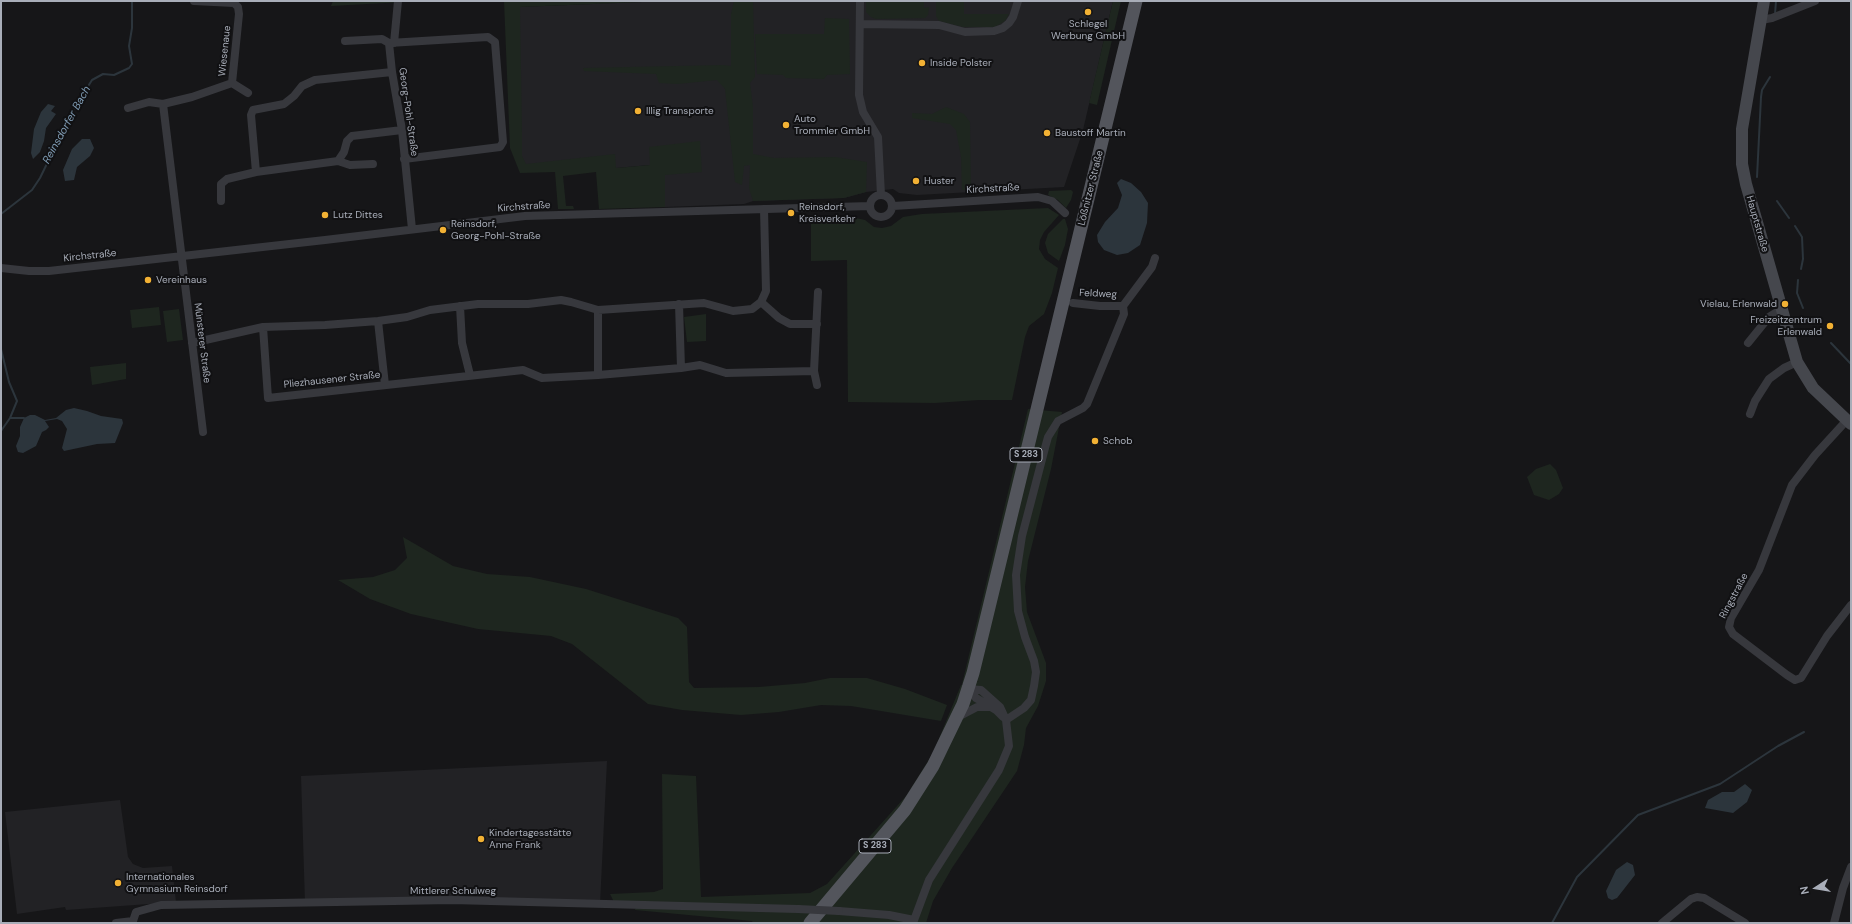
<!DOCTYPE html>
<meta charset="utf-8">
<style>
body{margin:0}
#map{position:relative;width:1852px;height:924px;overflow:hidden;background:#161618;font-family:"DM Sans",sans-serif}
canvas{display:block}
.frame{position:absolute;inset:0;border:2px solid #a8adb8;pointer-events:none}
.north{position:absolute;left:1796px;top:868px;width:40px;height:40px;-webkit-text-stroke:3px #111113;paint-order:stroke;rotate:258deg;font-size:11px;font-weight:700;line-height:16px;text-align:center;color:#a8adb8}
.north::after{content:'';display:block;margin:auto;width:14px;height:18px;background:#a8adb8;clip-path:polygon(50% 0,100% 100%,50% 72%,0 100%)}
</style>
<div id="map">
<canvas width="1852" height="924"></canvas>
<div class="frame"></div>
<div class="north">N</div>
</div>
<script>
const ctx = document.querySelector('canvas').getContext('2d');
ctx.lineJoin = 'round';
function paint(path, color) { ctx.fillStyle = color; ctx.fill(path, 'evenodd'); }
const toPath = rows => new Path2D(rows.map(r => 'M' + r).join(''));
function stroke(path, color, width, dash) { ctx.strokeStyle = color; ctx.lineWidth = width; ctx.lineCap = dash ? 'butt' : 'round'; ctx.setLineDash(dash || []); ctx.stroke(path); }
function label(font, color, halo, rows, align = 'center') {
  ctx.font = font + ' "DM Sans",sans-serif'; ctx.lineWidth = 4; ctx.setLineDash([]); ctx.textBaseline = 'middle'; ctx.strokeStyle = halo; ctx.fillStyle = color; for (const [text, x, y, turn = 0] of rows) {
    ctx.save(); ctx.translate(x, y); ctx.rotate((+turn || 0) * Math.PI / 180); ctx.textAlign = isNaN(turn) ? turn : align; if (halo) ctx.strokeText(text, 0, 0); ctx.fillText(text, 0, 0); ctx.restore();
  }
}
paint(toPath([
 [666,1,1113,1,1083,130,1064,187,917,195,899,193,893,189,866,192,844,198,753,201,744,204,665,207,665,175,650,165,561,173,561,167,520,170,518,7],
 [607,761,600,904,305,903,301,776],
 [120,800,128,857,133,864,143,868,172,866,176,902,66,910,65,907,17,914,5,812]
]), '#222225');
paint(toPath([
 [333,1,422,1,331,6],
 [504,1,666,1,520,7,522,132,522,156,526,164,615,154,616,168,650,165,649,147,700,141,702,172,665,175,665,207,599,209,596,172,563,176,566,206,573,206,574,209,558,209,555,172,520,173,510,148],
 [734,1,753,1,755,77,750,83,753,107,753,154,774,158,835,157,867,162,866,192,844,198,753,201,749,188,750,165,744,166,742,185,735,182,725,89,717,80,678,84,659,83,656,74,584,71,583,68,723,65,731,66,731,14],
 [866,1,924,1,924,8,929,7,928,15,925,18,876,19,871,17,866,12],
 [936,1,964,1,964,14,1009,14,1005,21,995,27,963,27,939,21,936,16],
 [1113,1,1121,1,1097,105,1089,103],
 [825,18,849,19,850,74,827,75,824,79,786,78,783,75,757,74,755,34,824,34],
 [946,107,964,114,970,122,971,190,962,190,961,157,956,130,950,124,912,118,912,113,932,114],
 [1071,190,1073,192,1071,200,1066,208,1058,200,1048,195,1049,191],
 [1048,208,1059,215,1044,232,1040,240,1039,249,1045,259,1058,268,1052,293,1044,314,1029,326,1025,337,1012,400,979,400,935,403,848,402,847,260,811,261,811,218,851,217,865,220,874,227,882,228,891,226,903,217,922,214],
 [1063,219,1065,219,1068,229,1065,245,1059,261,1048,253,1045,243,1048,234],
 [159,307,161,325,132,328,130,310],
 [179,309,183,340,167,342,163,311],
 [706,314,706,341,687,342,684,317],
 [126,363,126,379,92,385,90,367],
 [1028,409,1062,412,1051,469,1028,561,1025,587,1027,612,1046,663,1046,681,1038,706,1026,728,1024,745,1017,771,952,868,933,901,926,923,753,923,752,921,635,910,636,902,614,902,610,894,654,892,663,889,662,774,696,776,701,897,810,893,827,884,906,796,933,753,961,685,979,681,962,684],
 [1550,464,1556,470,1563,488,1559,494,1549,500,1534,495,1527,477,1536,469],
 [403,537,453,566,487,574,530,577,586,589,678,618,687,627,689,682,694,688,759,687,805,683,830,678,867,678,905,689,947,705,941,721,851,706,821,705,779,712,741,715,682,710,648,704,572,644,551,636,478,629,411,614,370,599,338,580,373,577,395,570,407,558]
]), '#1e261f');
paint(toPath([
 [48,104,55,106,51,111,56,114,46,128,44,141,40,152,33,159,31,153,34,129,41,112],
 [82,139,90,139,94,148,90,156,77,167,74,180,65,181,63,170,72,149],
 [1121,179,1131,183,1141,192,1148,203,1147,223,1140,245,1128,253,1117,255,1104,250,1098,242,1097,235,1105,222,1118,208,1122,195,1117,183],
 [74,408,87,411,101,416,122,419,123,423,115,443,97,444,64,451,62,448,67,429,62,421,57,419,45,421,49,427,46,430,42,432,36,446,23,453,18,452,16,446,20,436,20,427,24,418,30,415,35,415,45,420,56,418,66,410],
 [1745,784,1752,790,1747,802,1733,813,1705,808,1708,800,1722,792,1734,792],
 [1627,862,1633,865,1635,875,1617,898,1612,900,1608,898,1606,891,1616,870]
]), '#2c353c');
stroke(toPath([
 [1775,14,1776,1],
 [1757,177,1761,97,1762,90,1770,77],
 [1777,201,1789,218],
 [1,214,32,190,40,178,72,112,92,80,103,74,114,75,129,68,132,64,129,46,132,28,132,1],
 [1795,226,1802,237,1803,259,1801,269],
 [1798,280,1797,293,1803,308],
 [1831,343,1851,364],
 [1,349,9,382,17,401,10,418,1,431],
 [10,418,24,418],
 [1552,923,1577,877,1638,815,1720,784,1778,746,1804,732]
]), '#2c353c', 2);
stroke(toPath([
 [860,1,859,95,863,112,878,137,881,195],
 [1761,20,1772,18,1815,1],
 [860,24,939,25,965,32,994,31,1003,28,1009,23,1013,17,1018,1],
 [345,41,382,39,389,43],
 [389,43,488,37,495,42,503,142,500,147,404,159],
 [389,43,392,72,402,130,412,229],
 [394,43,398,1],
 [232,83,248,93],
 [163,104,203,432],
 [128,108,149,102,163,104,192,97,232,83,239,14,238,7,234,3,194,1],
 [338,161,350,165,373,164],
 [256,172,251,115,253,110,284,104,294,96,302,86,315,80,392,72],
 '870 206a11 11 0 1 1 22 0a11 11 0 1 1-22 0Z',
 [221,201,221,184,227,179,256,172,338,161,344,152,347,141,352,136,402,130],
 [893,206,1038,197,1052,201,1065,213],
 [1,268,29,271,49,271,325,240,525,216,870,206],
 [761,302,779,318,790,324,817,324],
 [1073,303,1100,306,1123,306],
 [679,304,681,368],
 [460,306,462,343,470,375],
 [1123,306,1152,267,1155,258],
 [598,310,598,375],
 [378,321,385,385],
 [263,327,268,398,523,370,542,378,598,375,681,368,700,365,726,373,814,371],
 [192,343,263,327,325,325,378,321,407,317,430,310,478,304,528,304,561,300,571,302,598,310,704,303,733,311,752,309,761,302,766,291,764,209],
 [1748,343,1769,317,1782,309],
 [817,385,814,371,818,292],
 [1750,414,1755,401,1769,379,1784,368,1797,362],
 [1847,420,1815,455,1792,485,1759,570,1731,618,1729,627,1733,634,1787,675,1795,680,1801,678,1827,636,1851,605],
 [968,689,976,698,996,710,1003,717],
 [958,717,977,707,991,707],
 [1006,720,1024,708,1031,700,1034,686,1036,672,1034,661,1025,637,1018,611,1016,575,1022,536,1045,448,1048,437,1058,421,1083,408,1087,404,1124,314,1123,306],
 [839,911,889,915,914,920],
 [116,923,133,921,136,912,161,905,452,900,798,909],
 [913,923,929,880,999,770,1009,746,1006,720,1000,707,981,690,968,689],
 [1662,923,1691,899,1697,897,1704,898,1745,923],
 [1834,923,1843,888,1851,867]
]), '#37383d', 8);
stroke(toPath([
 [1764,1,1742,129,1742,164,1746,184,1797,362,1813,388,1851,424]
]), '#45474d', 12);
stroke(toPath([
 [810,923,905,810,933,766,963,704,973,673,984,628,1136,1]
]), '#53555c', 13);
stroke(toPath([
 [798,909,839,911]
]), '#37383d', 8);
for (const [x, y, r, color] of [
 [1088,12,4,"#f2b134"],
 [922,63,4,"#f2b134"],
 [638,111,4,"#f2b134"],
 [786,125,4,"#f2b134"],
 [1047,133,4,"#f2b134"],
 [916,181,4,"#f2b134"],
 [791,213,4,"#f2b134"],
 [325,215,4,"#f2b134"],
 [443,230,4,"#f2b134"],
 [148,280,4,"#f2b134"],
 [1785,304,4,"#f2b134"],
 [1830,326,4,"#f2b134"],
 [1095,441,4,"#f2b134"],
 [481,839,4,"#f2b134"],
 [118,883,4,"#f2b134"]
]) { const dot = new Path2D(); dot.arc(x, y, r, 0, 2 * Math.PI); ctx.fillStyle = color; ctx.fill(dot); stroke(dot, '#111113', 1.5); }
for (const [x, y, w] of [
 [1026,455,32],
 [875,846,32]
]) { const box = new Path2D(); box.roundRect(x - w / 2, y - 7, w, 14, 3); ctx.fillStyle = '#111113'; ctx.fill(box); stroke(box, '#a8adb8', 1); }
label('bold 9px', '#a8adb8', null, [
 ["S 283",1026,455],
 ["S 283",875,846]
]);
label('10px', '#a8adb8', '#111113', [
 ["Schlegel",1088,24,"center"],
 ["Werbung GmbH",1088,36,"center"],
 ["Inside Polster",930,63],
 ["Illig Transporte",646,111],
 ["Auto",794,119],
 ["Trommler GmbH",794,131],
 ["Baustoff Martin",1055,133],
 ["Huster",924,181],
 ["Reinsdorf,",799,207],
 ["Kreisverkehr",799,219],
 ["Lutz Dittes",333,215],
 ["Reinsdorf,",451,224],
 ["Georg-Pohl-Straße",451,236],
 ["Vereinhaus",156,280],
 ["Vielau, Erlenwald",1777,304,"right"],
 ["Freizeitzentrum",1822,320,"right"],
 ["Erlenwald",1822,332,"right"],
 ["Schob",1103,441],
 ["Kindertagesstätte",489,833],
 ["Anne Frank",489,845],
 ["Internationales",126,877],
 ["Gymnasium Reinsdorf",126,889]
], 'left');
label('10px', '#a8adb8', '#111113', [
 ["Wiesenaue",225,51,-84],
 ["Georg-Pohl-Straße",408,112,82],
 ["Lößnitzer Straße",1091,188,-76],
 ["Kirchstraße",993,189,-3],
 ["Kirchstraße",524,207,-4],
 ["Hauptstraße",1757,224,74],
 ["Kirchstraße",90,256,-6],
 ["Feldweg",1098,294,3],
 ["Münsterer Straße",202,343,83],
 ["Pliezhausener Straße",332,380,-6],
 ["Ringstraße",1734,596,-62],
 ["Mittlerer Schulweg",453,891]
]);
label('italic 11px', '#7f9bb3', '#111113', [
 ["Reinsdorfer Bach",67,125,-61]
]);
</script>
